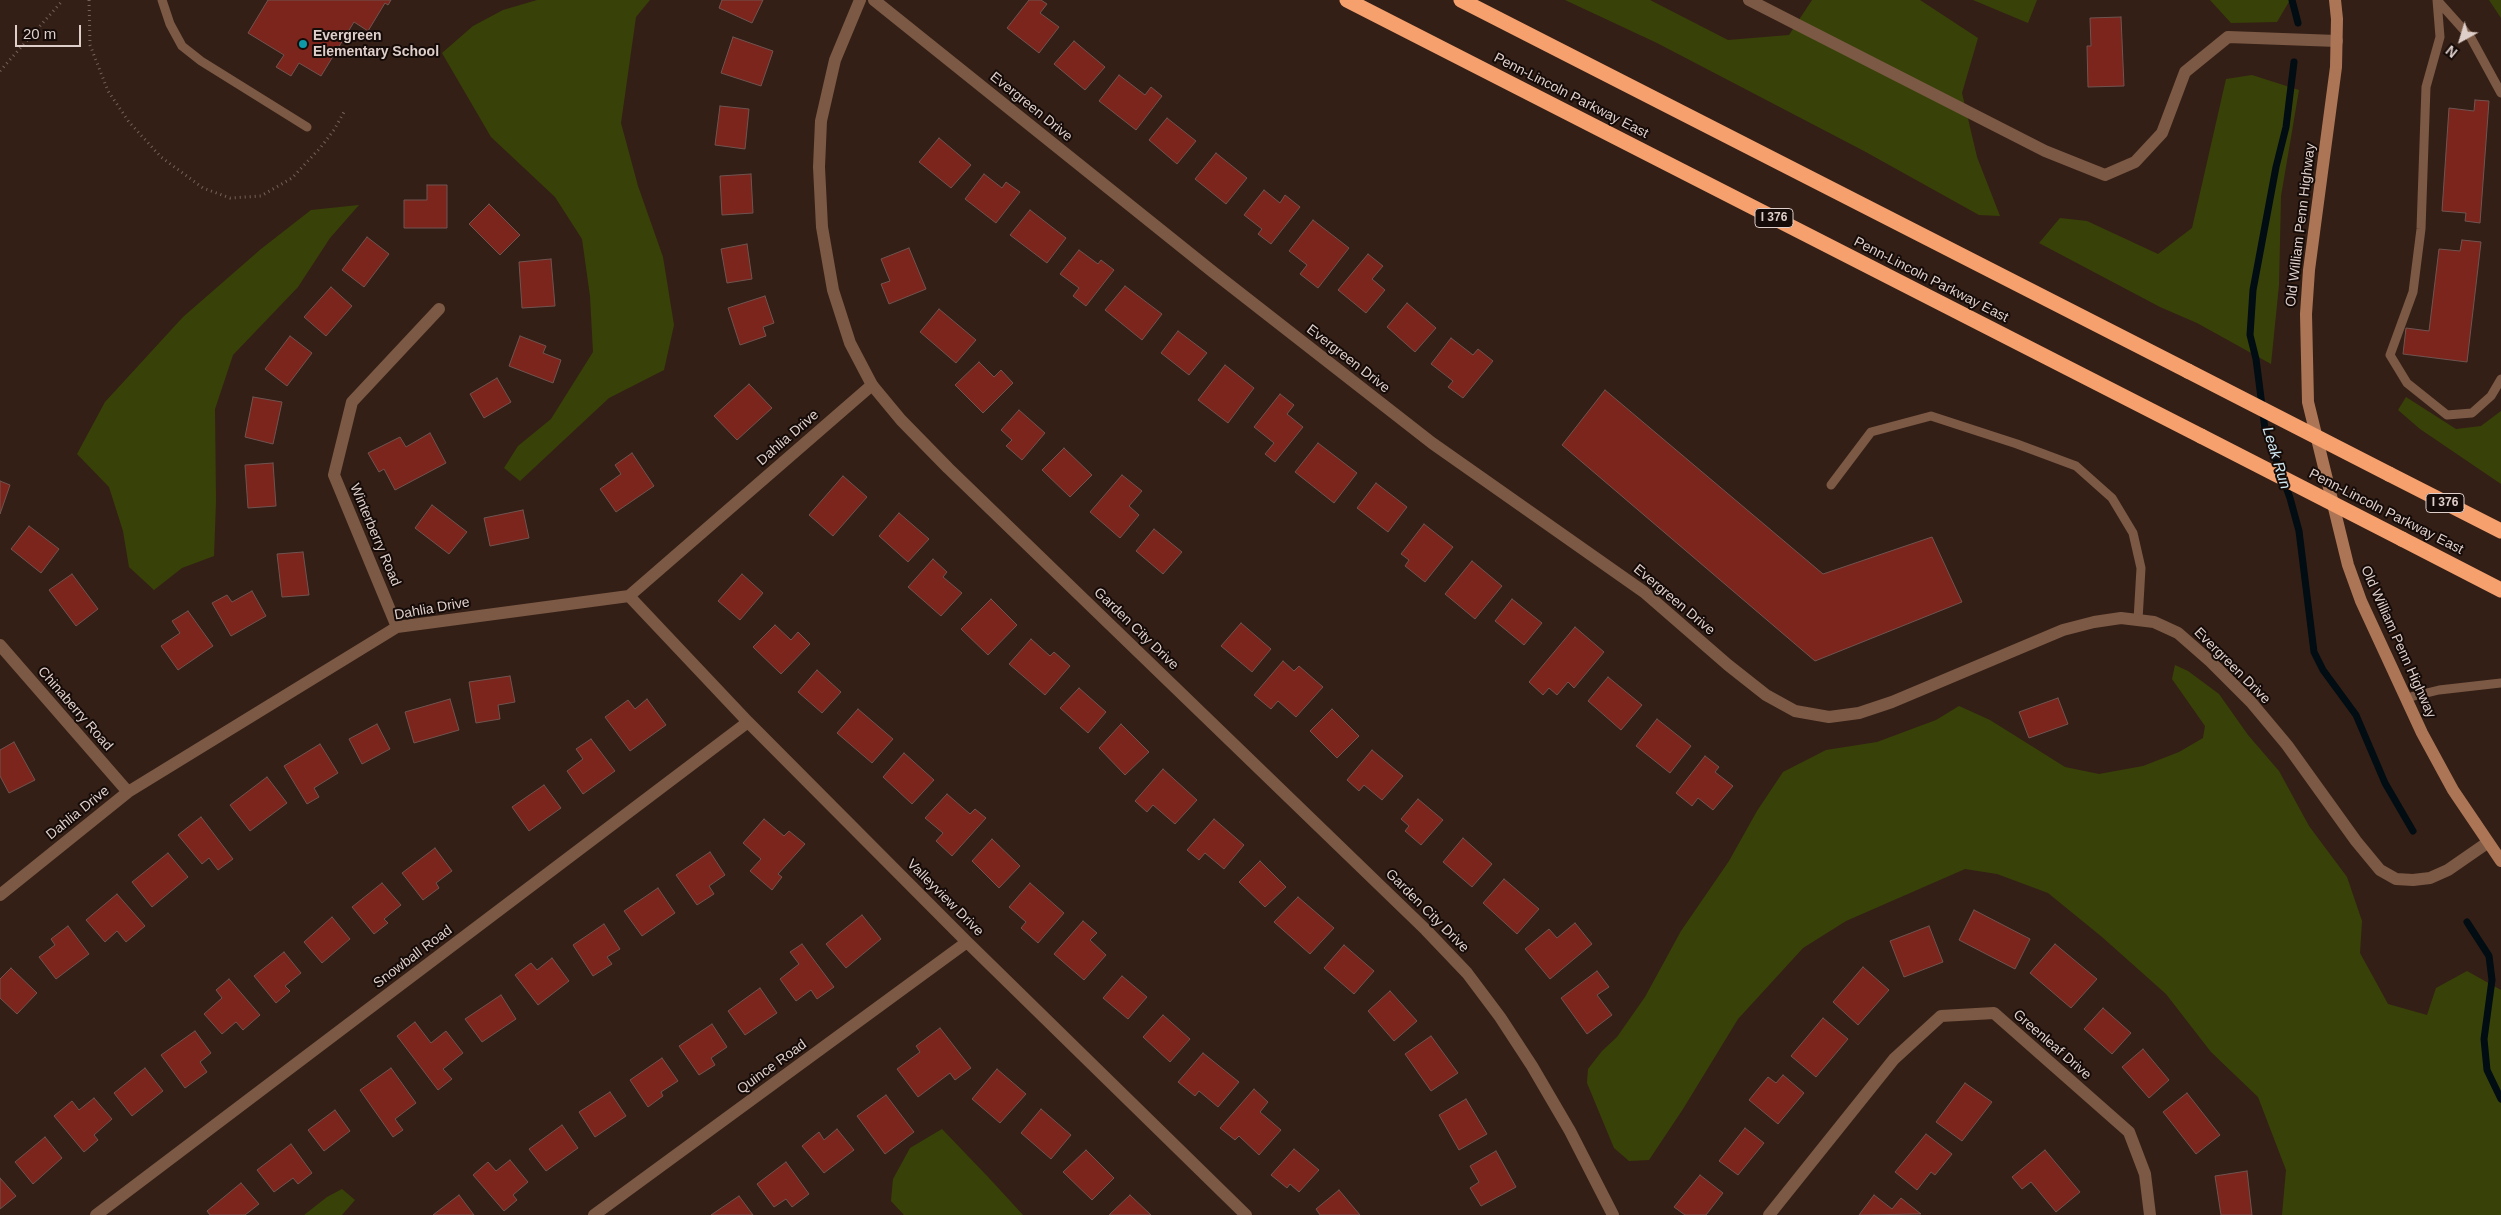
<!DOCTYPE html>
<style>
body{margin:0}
#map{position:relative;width:2501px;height:1215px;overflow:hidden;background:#341f16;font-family:Helvetica,sans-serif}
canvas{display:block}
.north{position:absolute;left:2436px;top:15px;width:50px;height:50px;-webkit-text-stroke:4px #150b08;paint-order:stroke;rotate:219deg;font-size:14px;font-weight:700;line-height:20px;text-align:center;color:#dfcfca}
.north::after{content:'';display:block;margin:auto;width:18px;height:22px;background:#dfcfca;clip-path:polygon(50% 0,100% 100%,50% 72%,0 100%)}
.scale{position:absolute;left:15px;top:25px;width:66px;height:22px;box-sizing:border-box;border:2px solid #dfcfca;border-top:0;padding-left:6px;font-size:15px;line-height:18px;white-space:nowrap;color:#dfcfca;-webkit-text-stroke:4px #150b08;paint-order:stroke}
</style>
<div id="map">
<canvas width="2501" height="1215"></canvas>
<div class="north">N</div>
<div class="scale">20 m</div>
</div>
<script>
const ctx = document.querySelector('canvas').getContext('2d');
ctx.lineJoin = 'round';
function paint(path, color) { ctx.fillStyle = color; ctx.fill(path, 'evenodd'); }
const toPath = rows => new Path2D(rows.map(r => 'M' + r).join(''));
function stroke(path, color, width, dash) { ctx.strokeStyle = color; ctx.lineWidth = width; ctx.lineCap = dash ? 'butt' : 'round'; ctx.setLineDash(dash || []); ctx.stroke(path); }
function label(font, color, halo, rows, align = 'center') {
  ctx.font = font + ' Helvetica,sans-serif'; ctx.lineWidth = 4; ctx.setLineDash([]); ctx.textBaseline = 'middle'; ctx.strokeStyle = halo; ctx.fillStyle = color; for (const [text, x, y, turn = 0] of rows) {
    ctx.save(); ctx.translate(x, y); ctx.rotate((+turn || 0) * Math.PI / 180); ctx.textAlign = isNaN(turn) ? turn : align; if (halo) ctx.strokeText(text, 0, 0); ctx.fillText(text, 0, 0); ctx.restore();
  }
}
paint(toPath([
 [537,0,650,0,636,17,621,123,638,186,663,257,674,325,664,370,609,398,520,481,504,468,518,446,551,419,593,352,590,296,582,239,555,197,491,137,442,53,473,26,503,10],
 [1565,0,1650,0,1728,40,1789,35,1812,0,1920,0,1978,38,1962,93,1977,157,2000,216,1979,215,1864,151,1657,43],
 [1973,0,2037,0,2028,23],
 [2210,0,2290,0,2277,22,2231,23],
 [2489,0,2501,0,2501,18],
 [2252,75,2299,90,2281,196,2279,285,2271,364,2197,323,2160,307,2039,243,2060,218,2087,221,2158,254,2192,228,2226,79],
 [359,205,330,238,298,287,233,355,215,409,216,501,214,556,182,568,154,590,129,567,123,531,109,487,77,454,105,402,183,317,261,249,311,210],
 [2406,397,2456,429,2481,426,2501,411,2501,484,2420,429,2398,410],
 [2175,665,2188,671,2219,694,2248,735,2279,771,2309,826,2347,877,2362,921,2360,953,2388,1004,2427,1015,2436,988,2467,971,2501,990,2501,1215,2282,1215,2286,1170,2258,1097,2211,1052,2166,994,2102,937,2048,893,1997,874,1965,869,1846,921,1803,948,1738,1019,1683,1109,1649,1160,1629,1161,1614,1148,1587,1083,1588,1069,1602,1051,1617,1037,1645,997,1681,931,1729,861,1757,811,1783,772,1826,750,1877,742,1936,720,1959,706,1990,720,2065,767,2099,774,2143,766,2179,752,2203,738,2205,726,2172,679],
 [942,1129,989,1178,1023,1215,904,1215,891,1201,893,1179,910,1148],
 [342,1189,355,1200,342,1215,304,1215,327,1197]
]), '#384208');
stroke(toPath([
 [2292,0,2298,23],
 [2294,62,2286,127,2276,167,2253,290,2250,335,2256,359,2265,429,2290,498,2299,531,2314,652,2323,670,2356,715,2385,783,2413,831],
 [2467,922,2489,956,2492,980,2484,1039,2487,1070,2501,1099]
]), '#010d12', 7);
const building = toPath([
 [268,0,391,0,388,5,385,3,368,31,354,22,321,76,299,63,291,76,276,67,284,55,248,33,268,0],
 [722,0,763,0,752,23,719,8,722,0],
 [1029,0,1041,0,1047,4,1040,13,1059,27,1039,53,1007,28,1029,0],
 [2121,17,2124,86,2088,87,2087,46,2091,46,2090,18,2121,17],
 [733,37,773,51,761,86,721,73,733,37],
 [1074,41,1105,67,1085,90,1054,64,1074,41],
 [1119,75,1145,95,1151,87,1162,96,1136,130,1099,101,1119,75],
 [2475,100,2489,101,2480,223,2465,221,2466,213,2442,211,2449,108,2474,111,2475,100],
 [720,106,749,109,745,149,715,145,720,106],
 [1167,118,1196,141,1177,164,1149,140,1167,118],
 [939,138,971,165,951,188,919,162,939,138],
 [1216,153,1247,178,1226,204,1195,179,1216,153],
 [751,174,753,213,722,215,720,176,751,174],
 [984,174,1002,188,1006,182,1020,192,996,223,965,199,984,174],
 [427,185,447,185,447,228,404,228,404,200,427,200,427,185],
 [1264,190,1280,203,1285,195,1300,207,1271,244,1258,234,1262,229,1244,215,1264,190],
 [489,204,520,235,500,255,469,224,489,204],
 [1030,210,1066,238,1047,263,1010,235,1030,210],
 [1313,220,1349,248,1318,288,1300,274,1307,265,1289,251,1313,220],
 [367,237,389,254,364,287,342,270,367,237],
 [2462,240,2481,242,2467,362,2403,354,2406,328,2429,331,2439,249,2460,251,2462,240],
 [747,244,752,279,727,283,721,249,747,244],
 [909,248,926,289,889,304,881,284,890,281,881,259,909,248],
 [1079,250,1098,264,1101,260,1114,270,1086,306,1073,296,1079,288,1060,274,1079,250],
 [1368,254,1383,266,1372,279,1385,290,1366,313,1338,290,1368,254],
 [551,259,555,306,522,308,519,262,551,259],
 [1125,286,1162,314,1142,340,1105,310,1125,286],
 [331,287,352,306,326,336,304,317,331,287],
 [765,296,774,323,763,327,766,336,740,345,728,308,765,296],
 [1407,303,1436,328,1415,352,1387,327,1407,303],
 [939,309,976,340,956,363,920,332,939,309],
 [1178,331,1207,353,1189,375,1161,353,1178,331],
 [290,336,312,353,287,386,265,369,290,336],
 [520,336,546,346,543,353,561,360,553,383,509,366,520,336],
 [1451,338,1473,355,1478,349,1493,361,1463,398,1448,387,1453,381,1431,364,1451,338],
 [979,362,994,377,1001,370,1013,383,983,413,955,385,979,362],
 [1225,365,1254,388,1228,423,1198,400,1225,365],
 [497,378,511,402,484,418,470,394,497,378],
 [749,384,772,408,737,440,714,416,749,384],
 [1605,390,1823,574,1932,537,1962,602,1815,661,1562,445,1605,390],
 [1280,394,1294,405,1287,414,1303,427,1275,462,1265,454,1274,443,1254,427,1280,394],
 [253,397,282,402,273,444,245,437,253,397],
 [1019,410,1045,433,1022,460,1006,446,1012,440,1001,430,1019,410],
 [430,433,446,463,395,490,384,469,379,472,368,453,400,437,406,447,430,433],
 [1318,443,1357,473,1334,503,1295,472,1318,443],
 [1064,448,1092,475,1070,497,1042,470,1064,448],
 [632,453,654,486,616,512,600,489,621,474,615,465,632,453],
 [273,463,276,506,248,508,245,465,273,463],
 [1122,475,1142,491,1129,506,1139,515,1120,538,1090,512,1122,475],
 [843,476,867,497,833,536,809,515,843,476],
 [0,481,10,485,0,514,0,481],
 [1376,483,1407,507,1388,532,1357,508,1376,483],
 [432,505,467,532,449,554,415,528,432,505],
 [523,510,529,538,490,546,484,518,523,510],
 [899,513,929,539,908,562,879,536,899,513],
 [1424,524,1453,547,1425,582,1405,566,1409,560,1401,554,1424,524],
 [29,526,59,549,41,573,11,549,29,526],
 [1154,529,1182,552,1163,574,1136,551,1154,529],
 [303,552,309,595,282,597,277,554,303,552],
 [933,559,947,572,943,577,962,593,941,616,908,587,933,559],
 [1472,561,1502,586,1475,619,1445,594,1472,561],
 [72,574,98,609,76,626,49,590,72,574],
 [742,574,763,593,740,620,718,601,742,574],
 [252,591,266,616,231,636,212,603,227,595,232,602,252,591],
 [991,599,1017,625,988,655,961,629,991,599],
 [1512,599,1542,623,1524,645,1495,621,1512,599],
 [188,611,213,646,178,670,161,646,180,633,172,621,188,611],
 [1241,623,1271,649,1252,672,1221,646,1241,623],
 [775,625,791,640,798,632,810,644,781,674,753,647,775,625],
 [1575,627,1604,652,1574,688,1568,682,1557,695,1549,688,1543,695,1529,682,1575,627],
 [1031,639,1050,656,1054,652,1070,666,1045,695,1009,664,1031,639],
 [1283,661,1294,671,1299,666,1323,687,1296,717,1278,701,1271,709,1254,695,1283,661],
 [817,670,841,692,822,713,798,692,817,670],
 [510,676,515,702,498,705,500,719,476,723,469,682,510,676],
 [1608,677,1642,705,1621,730,1588,701,1608,677],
 [1079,688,1106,712,1088,733,1060,708,1079,688],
 [2058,698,2068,724,2029,738,2019,712,2058,698],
 [450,699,459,730,414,743,405,712,450,699],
 [647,699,666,725,630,751,605,717,628,700,635,709,647,699],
 [858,709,893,739,872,763,837,733,858,709],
 [1332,709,1359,736,1337,758,1310,731,1332,709],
 [1657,719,1691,746,1670,773,1636,746,1657,719],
 [377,724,390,749,362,764,349,739,377,724],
 [1121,724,1149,752,1125,775,1099,748,1121,724],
 [591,739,615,771,583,794,567,771,583,759,576,749,591,739],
 [14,742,35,780,9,793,0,776,0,750,14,742],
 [320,744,338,773,314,788,319,797,307,804,284,766,320,744],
 [1372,750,1403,776,1382,800,1364,785,1359,791,1347,780,1372,750],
 [904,753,934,780,912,804,883,777,904,753],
 [1705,756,1719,767,1715,772,1733,786,1713,810,1698,798,1692,806,1676,793,1705,756],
 [1163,769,1197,800,1175,824,1153,805,1147,812,1135,801,1163,769],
 [267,777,287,803,250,831,230,805,267,777],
 [544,785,561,808,529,831,512,807,544,785],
 [947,794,970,814,975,809,986,818,952,856,936,841,943,833,925,818,947,794],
 [1418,799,1443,820,1421,845,1405,831,1409,826,1401,819,1418,799],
 [201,817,233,859,218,870,209,858,202,864,178,835,201,817],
 [764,819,784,836,789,831,805,844,778,874,782,877,772,890,750,871,761,859,743,843,764,819],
 [1214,819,1244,845,1224,869,1205,853,1199,860,1187,850,1214,819],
 [1463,838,1492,864,1472,887,1443,862,1463,838],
 [992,839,1020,866,999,888,972,861,992,839],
 [435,848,452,871,436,883,439,888,423,900,402,873,435,848],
 [710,852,725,875,709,886,714,894,697,905,676,875,710,852],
 [168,853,188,877,152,907,132,882,168,853],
 [1260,861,1286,887,1265,907,1239,882,1260,861],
 [1504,879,1539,909,1517,934,1483,903,1504,879],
 [382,883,401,905,384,919,388,923,374,934,352,907,382,883],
 [1030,883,1064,913,1038,943,1021,928,1026,922,1009,907,1030,883],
 [658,888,675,913,642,936,624,911,658,888],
 [117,894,145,926,126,942,117,931,105,942,86,920,117,894],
 [1298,897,1334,928,1310,954,1274,922,1298,897],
 [1974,910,2030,939,2015,969,1959,940,1974,910],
 [862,915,881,939,846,968,826,944,862,915],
 [332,917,350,939,322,963,304,942,332,917],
 [1083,921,1097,933,1090,940,1106,955,1084,980,1054,954,1083,921],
 [1575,923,1592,944,1550,979,1525,949,1549,929,1557,938,1575,923],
 [604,924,620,949,607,957,612,964,593,976,573,945,604,924],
 [68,926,89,954,56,979,39,957,55,945,51,939,68,926],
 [1929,926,1943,962,1904,977,1890,941,1929,926],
 [802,944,834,987,817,999,811,990,796,1001,780,979,799,964,790,952,802,944],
 [2055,944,2097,979,2071,1008,2030,973,2055,944],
 [1344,945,1374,971,1354,994,1324,968,1344,945],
 [284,952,301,973,285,986,290,991,276,1003,254,976,284,952],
 [552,958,569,981,538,1005,515,975,531,963,537,970,552,958],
 [1863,967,1889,990,1858,1025,1833,1002,1863,967],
 [11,968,37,993,17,1014,0,998,0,979,11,968],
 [1597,971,1609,987,1597,995,1612,1015,1587,1034,1561,998,1597,971],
 [1122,976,1147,997,1128,1019,1103,998,1122,976],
 [229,979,260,1015,243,1030,236,1022,222,1034,204,1014,222,998,216,990,229,979],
 [760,988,777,1013,745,1035,728,1011,760,988],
 [1390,991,1417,1021,1394,1041,1368,1011,1390,991],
 [501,995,516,1019,482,1042,465,1019,501,995],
 [2103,1008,2131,1033,2112,1054,2084,1029,2103,1008],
 [1163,1015,1190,1039,1170,1062,1143,1037,1163,1015],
 [1823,1018,1848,1039,1816,1077,1791,1056,1823,1018],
 [415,1022,431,1043,446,1031,463,1053,443,1069,452,1079,438,1090,397,1036,415,1022],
 [712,1024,727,1047,711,1058,715,1065,699,1075,679,1046,712,1024],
 [940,1028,971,1068,955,1080,950,1073,918,1097,897,1069,920,1052,916,1046,940,1028],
 [195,1031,211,1053,200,1062,207,1072,185,1088,161,1055,195,1031],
 [1431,1036,1458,1073,1431,1091,1405,1054,1431,1036],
 [2143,1049,2169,1080,2149,1098,2122,1067,2143,1049],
 [1203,1053,1239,1082,1218,1107,1199,1091,1195,1096,1178,1082,1203,1053],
 [662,1058,678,1081,661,1092,663,1096,648,1107,630,1080,662,1058],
 [145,1068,163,1091,132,1116,114,1093,145,1068],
 [391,1068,416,1103,395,1119,403,1130,393,1137,360,1090,391,1068],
 [997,1069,1026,1094,1000,1123,972,1099,997,1069],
 [1783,1075,1804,1093,1778,1124,1749,1100,1768,1077,1776,1083,1783,1075],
 [1965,1083,1992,1102,1962,1141,1936,1122,1965,1083],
 [1254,1089,1268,1102,1260,1112,1281,1130,1259,1155,1239,1136,1235,1140,1220,1128,1254,1089],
 [610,1092,626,1116,595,1137,579,1112,610,1092],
 [2187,1093,2220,1135,2196,1154,2163,1112,2187,1093],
 [886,1095,914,1132,885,1154,857,1116,886,1095],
 [94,1098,112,1119,94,1135,98,1140,84,1152,54,1116,72,1101,79,1110,94,1098],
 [1466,1099,1487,1134,1459,1150,1439,1115,1466,1099],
 [1041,1109,1071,1135,1051,1159,1021,1133,1041,1109],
 [335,1110,350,1131,324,1151,308,1130,335,1110],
 [562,1125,578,1148,546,1171,529,1149,562,1125],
 [1745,1128,1764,1143,1738,1175,1719,1161,1745,1128],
 [837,1129,854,1150,824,1173,802,1146,819,1132,824,1140,837,1129],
 [1926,1134,1952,1154,1935,1175,1931,1172,1917,1190,1895,1172,1926,1134],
 [45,1137,62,1158,33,1184,15,1162,45,1137],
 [291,1144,312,1173,298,1184,293,1178,274,1192,257,1170,291,1144],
 [1294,1149,1319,1170,1299,1192,1290,1184,1287,1188,1271,1175,1294,1149],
 [1086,1150,1114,1178,1092,1200,1063,1172,1086,1150],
 [2045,1150,2080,1192,2056,1212,2031,1182,2022,1189,2012,1177,2045,1150],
 [1496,1151,1516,1187,1481,1206,1470,1188,1479,1182,1470,1166,1496,1151],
 [510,1160,528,1182,513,1195,517,1200,504,1211,473,1175,488,1162,496,1171,510,1160],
 [786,1162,809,1194,792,1207,786,1199,774,1207,757,1184,786,1162],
 [2247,1171,2252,1215,2221,1215,2215,1176,2247,1171],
 [1700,1175,1723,1193,1706,1215,1685,1215,1674,1207,1700,1175],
 [0,1178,16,1196,0,1209,0,1178],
 [241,1183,259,1204,245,1215,210,1215,207,1211,241,1183],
 [1339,1190,1360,1215,1320,1215,1316,1209,1339,1190],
 [459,1195,474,1215,433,1215,459,1195],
 [1130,1195,1151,1215,1109,1215,1130,1195],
 [1874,1195,1892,1209,1901,1198,1921,1214,1859,1215,1874,1195],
 [739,1196,753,1215,711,1215,739,1196]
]);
paint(building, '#7b251c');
stroke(building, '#705450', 1);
stroke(toPath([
 [89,0,90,45,108,91,129,122,161,157,203,188,230,198,261,196,292,178,321,147,334,130,344,112],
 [0,71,63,0]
]), '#75625a', 3, [1, 4]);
stroke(toPath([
 [162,0,170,24,182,46,201,61,307,127],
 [2437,0,2440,37,2426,87,2421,229,2413,292,2390,355,2407,383,2447,415,2472,413,2491,396,2501,379],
 [2437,0,2471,38,2501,93],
 [1831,485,1871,432,1931,416,2017,444,2076,466,2112,498,2133,533,2141,568,2138,620],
 [2406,698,2439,690,2501,683]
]), '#7b5945', 9);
stroke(toPath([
 [874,0,1213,272,1432,443,1644,592,1728,665,1766,695,1795,711,1829,717,1859,713,1892,702,2063,630,2094,622,2121,618,2154,622,2178,633,2210,661,2251,702,2287,745,2356,841,2380,870,2396,879,2413,880,2430,878,2448,870,2487,843],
 [1749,0,2045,151,2105,175,2135,162,2162,133,2185,72,2228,37,2337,41],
 [629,596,748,722,967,942,1246,1215],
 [397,627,334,475,352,402,439,309],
 [0,645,128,792],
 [0,895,128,792,397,627,629,596,872,385],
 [96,1215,748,722],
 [594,1215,967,942],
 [1769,1215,1894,1059,1941,1016,1994,1013,2129,1132,2145,1174,2150,1215]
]), '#7b5945', 12);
stroke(toPath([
 [860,0,835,60,821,121,819,167,822,227,833,290,850,343,872,385,901,420,948,468,1426,930,1467,973,1500,1017,1532,1066,1570,1131,1613,1215]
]), '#7b5945', 12);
stroke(toPath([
 [2335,0,2337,19,2336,67,2309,270,2306,314,2308,402,2348,565,2361,601,2422,733,2453,790,2501,861]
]), '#ac7656', 12);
stroke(toPath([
 [1347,0,2201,436],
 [1461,0,2188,371],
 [2389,474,2501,531],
 [2402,539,2501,590]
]), '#f5a06d', 15);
stroke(toPath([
 [2188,371,2389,474],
 [2201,436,2402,539]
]), '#f5a06d', 15);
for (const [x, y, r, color] of [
 [303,44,5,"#0f9aa8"]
]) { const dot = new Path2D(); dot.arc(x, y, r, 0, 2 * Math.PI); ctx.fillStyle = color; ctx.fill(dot); stroke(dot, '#150b08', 2); }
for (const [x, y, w] of [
 [1774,218,38],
 [2445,503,38]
]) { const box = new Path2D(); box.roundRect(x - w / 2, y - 9.5, w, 19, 4); ctx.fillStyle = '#150b08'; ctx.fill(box); stroke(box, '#dfcfca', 1); }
label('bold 12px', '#dfcfca', null, [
 ["I 376",1774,218],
 ["I 376",2445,503]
]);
label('bold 14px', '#dfcfca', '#150b08', [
 ["Evergreen",313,36],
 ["Elementary School",313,52]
], 'left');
label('14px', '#dfcfca', '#150b08', [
 ["Penn-Lincoln Parkway East",1571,96,27],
 ["Evergreen Drive",1031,107,39],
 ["Old William Penn Highway",2301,225,-83],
 ["Penn-Lincoln Parkway East",1931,280,27],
 ["Evergreen Drive",1348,359,38],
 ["Dahlia Drive",788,438,-41],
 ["Penn-Lincoln Parkway East",2386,512,27],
 ["Winterberry Road",375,535,67],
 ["Evergreen Drive",1674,600,40],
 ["Dahlia Drive",432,609,-10],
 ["Garden City Drive",1136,629,44],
 ["Old William Penn Highway",2398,642,66],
 ["Evergreen Drive",2232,666,45],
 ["Chinaberry Road",75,709,49],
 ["Dahlia Drive",78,813,-39],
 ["Valleyview Drive",945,898,45],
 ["Garden City Drive",1427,911,45],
 ["Snowball Road",413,957,-37],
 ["Greenleaf Drive",2052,1045,41],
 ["Quince Road",772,1067,-36]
]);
label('italic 15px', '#cee7f1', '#150b08', [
 ["Leak Run",2276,458,73]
]);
</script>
